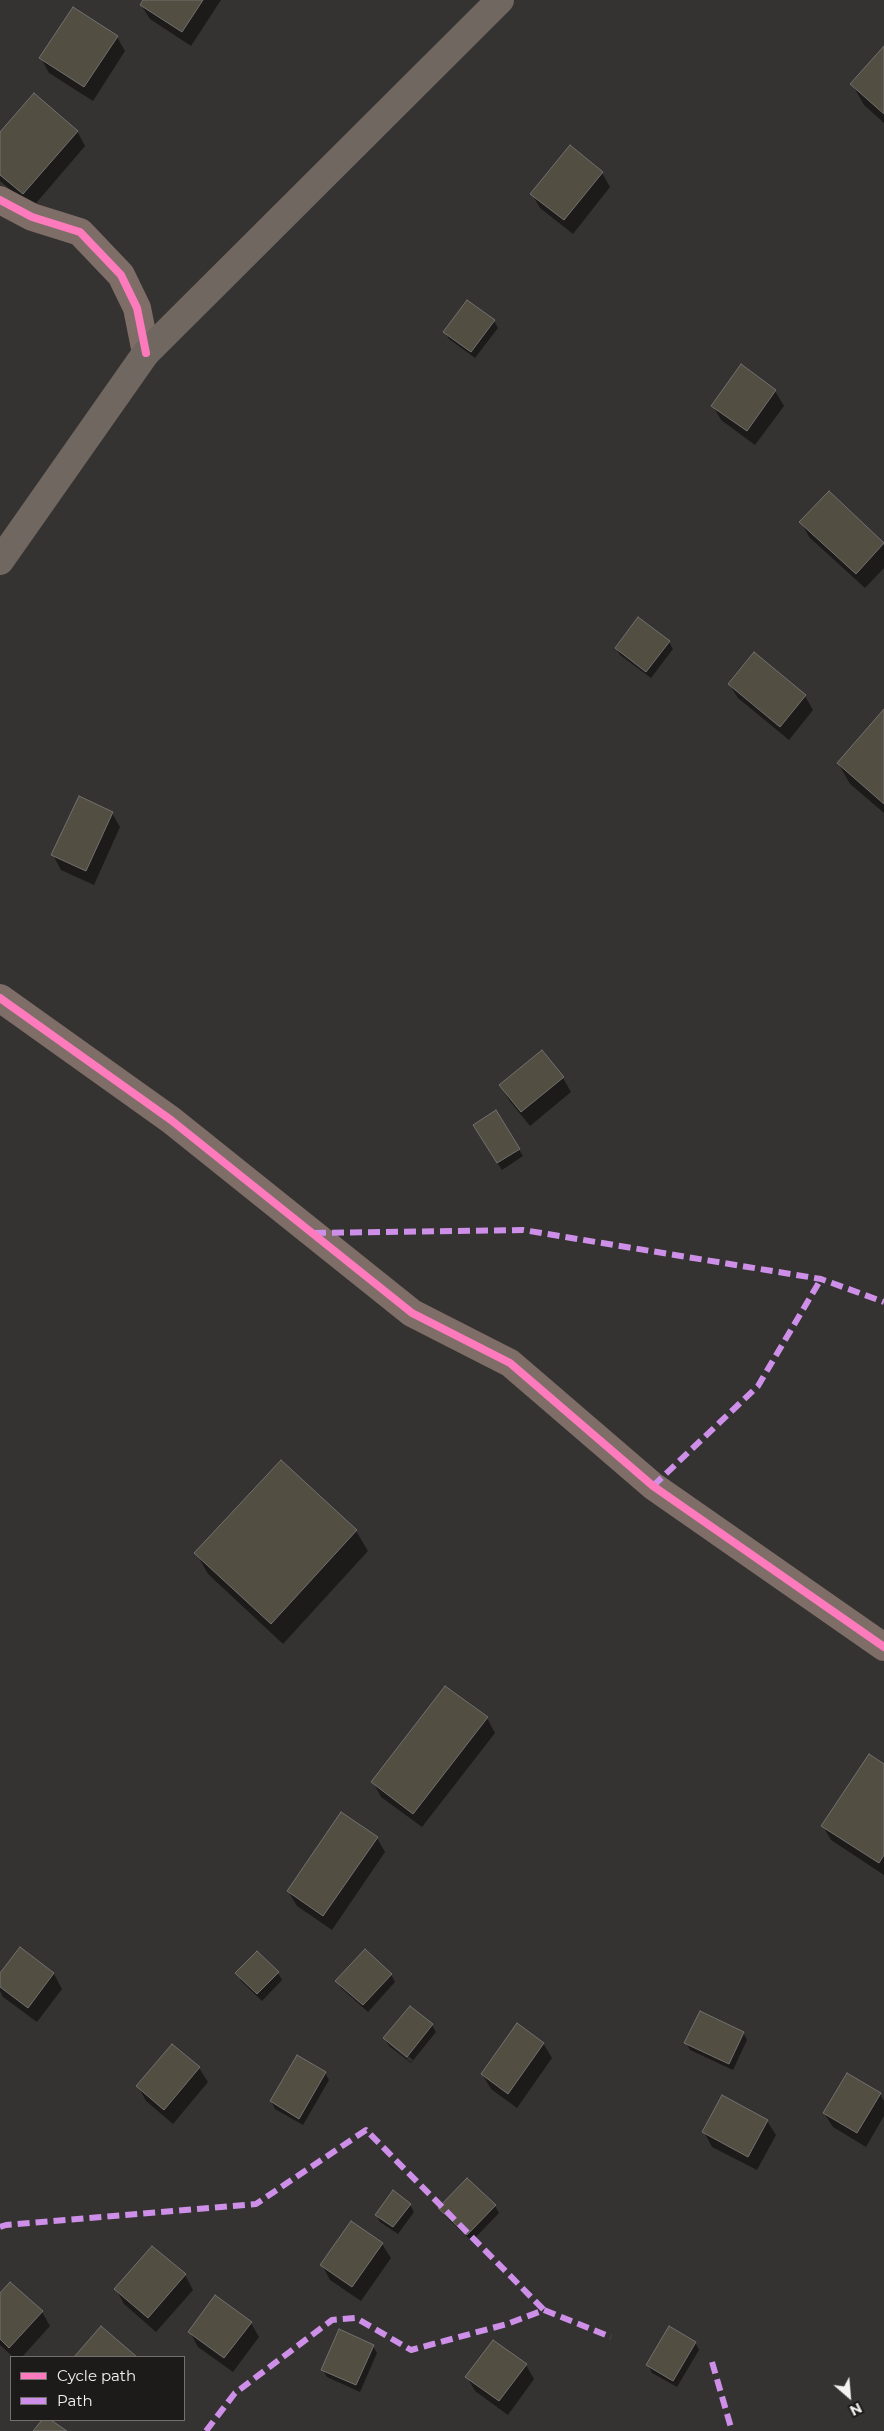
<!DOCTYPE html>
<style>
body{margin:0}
#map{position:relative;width:884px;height:2431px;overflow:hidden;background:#353332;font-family:Montserrat,sans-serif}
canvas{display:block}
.legend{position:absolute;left:10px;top:2356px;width:175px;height:65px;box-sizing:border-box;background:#1c1b1a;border:1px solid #727170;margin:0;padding:6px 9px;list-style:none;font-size:15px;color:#f4f2f1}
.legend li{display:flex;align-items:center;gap:10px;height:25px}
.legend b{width:25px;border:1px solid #727170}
.north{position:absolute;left:824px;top:2371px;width:50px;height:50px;-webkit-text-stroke:4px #1c1b1a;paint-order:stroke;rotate:153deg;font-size:14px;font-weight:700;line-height:20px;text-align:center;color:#f4f2f1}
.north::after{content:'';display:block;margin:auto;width:18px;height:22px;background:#f4f2f1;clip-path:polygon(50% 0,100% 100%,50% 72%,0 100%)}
</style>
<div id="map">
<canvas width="884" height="2431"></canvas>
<ul class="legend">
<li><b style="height:6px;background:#fd7abc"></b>Cycle path</li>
<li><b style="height:6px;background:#ce8fe9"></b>Path</li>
</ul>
<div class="north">N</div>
</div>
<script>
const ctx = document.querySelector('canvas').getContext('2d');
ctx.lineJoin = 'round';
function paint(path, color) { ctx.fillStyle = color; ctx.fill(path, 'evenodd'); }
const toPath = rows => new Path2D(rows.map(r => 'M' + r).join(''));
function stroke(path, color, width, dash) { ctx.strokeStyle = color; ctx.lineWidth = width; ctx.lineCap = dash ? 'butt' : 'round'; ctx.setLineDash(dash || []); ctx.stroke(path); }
paint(toPath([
 [144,0,221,0,191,46,150,19,141,5],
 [117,37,125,51,93,101,49,73,41,58],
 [884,48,884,123,864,105,852,84],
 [77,131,85,146,32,208,0,181,0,134],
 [602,173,610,187,573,234,540,208,532,194],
 [494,321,498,328,475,358,449,339,445,332],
 [741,366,775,391,784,406,755,445,721,420,713,406],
 [829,493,884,545,884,568,865,588,809,537,801,522],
 [669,642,673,649,651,678,620,655,616,648],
 [729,684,805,696,813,710,789,740,738,698],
 [884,711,884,813,850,784,838,763],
 [112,813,120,827,94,885,61,870,53,855],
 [563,1078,571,1092,530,1126,509,1100,500,1085],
 [495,1112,523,1156,502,1170,478,1133],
 [356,1531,368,1551,283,1644,208,1574,196,1553],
 [487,1718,495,1733,422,1827,381,1797,373,1782],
 [884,1765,884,1875,831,1840,823,1826],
 [377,1838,385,1852,332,1930,297,1906,288,1891],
 [20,1949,54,1974,62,1989,37,2022,3,1997,0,1991,0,1975],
 [237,1973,278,1973,282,1980,262,2001,241,1981],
 [391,1974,395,1982,368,2012,341,1988,337,1981],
 [432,2025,436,2032,411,2063,389,2046,385,2038],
 [389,2041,413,2060,411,2062,389,2044],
 [743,2032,747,2040,733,2070,690,2050,686,2043],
 [543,2043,552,2058,517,2108,491,2089,482,2074],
 [199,2068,208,2082,173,2124,146,2101,138,2086],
 [325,2073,329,2080,303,2125,275,2109,271,2101],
 [880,2094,884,2101,884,2116,866,2147,833,2127,824,2113],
 [767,2121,776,2135,757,2170,712,2147,704,2132],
 [410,2205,414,2212,398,2234,380,2222,376,2215],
 [495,2206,499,2213,472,2241,444,2215,440,2208],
 [382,2244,391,2258,361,2301,330,2280,322,2265],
 [185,2275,193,2290,156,2332,124,2304,116,2289],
 [0,2295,42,2312,50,2326,22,2357,13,2357,0,2345],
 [251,2323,259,2337,233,2372,198,2347,190,2332],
 [101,2328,136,2357,76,2357],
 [695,2342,699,2350,677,2387,652,2373,648,2365],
 [373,2346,377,2353,360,2392,327,2377,323,2370],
 [526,2365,534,2379,508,2415,475,2391,467,2377]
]), '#0007');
const building = toPath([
 [143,0,203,0,182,32,140,5,143,0],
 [73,7,118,36,84,87,39,58,73,7],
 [884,46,884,114,850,84,884,46],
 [34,93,78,131,23,194,0,175,0,132,34,93],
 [570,145,603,172,564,220,530,194,570,145],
 [467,300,495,320,471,352,443,332,467,300],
 [741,364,776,390,747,431,711,406,741,364],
 [829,491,884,543,856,574,799,522,829,491],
 [638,617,670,641,646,672,615,648,638,617],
 [754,652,806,695,780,727,728,684,754,652],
 [884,709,884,804,837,763,884,709],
 [79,796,113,812,86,871,51,855,79,796],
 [542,1050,564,1077,521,1112,499,1085,542,1050],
 [496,1110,520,1149,497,1163,473,1125,496,1110],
 [281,1460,357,1530,271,1624,194,1553,281,1460],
 [445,1686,488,1717,413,1814,371,1782,445,1686],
 [869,1754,884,1764,884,1855,879,1863,821,1826,869,1754],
 [341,1812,378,1837,323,1916,287,1891,341,1812],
 [20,1947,54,1973,28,2008,0,1987,0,1973,20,1947],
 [365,1949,392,1974,363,2005,335,1981,365,1949],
 [257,1951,279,1972,257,1994,235,1973,257,1951],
 [410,2006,433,2024,407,2057,383,2038,410,2006],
 [700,2011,744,2032,729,2064,684,2043,700,2011],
 [517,2023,544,2043,508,2094,481,2074,517,2023],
 [172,2044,200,2067,164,2110,136,2086,172,2044],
 [297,2055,326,2072,299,2119,270,2101,297,2055],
 [847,2073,881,2093,857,2133,823,2113,847,2073],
 [722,2095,768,2120,748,2157,702,2132,722,2095],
 [467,2178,496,2205,467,2235,438,2208,467,2178],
 [393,2190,411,2204,393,2227,375,2215,393,2190],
 [351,2221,383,2243,352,2287,320,2265,351,2221],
 [152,2246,186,2274,148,2318,114,2289,152,2246],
 [10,2282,43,2311,9,2348,0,2339,0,2293,10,2282],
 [215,2295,252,2322,224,2358,188,2332,215,2295],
 [101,2326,137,2357,74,2357,101,2326],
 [669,2326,696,2342,673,2381,646,2365,669,2326],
 [339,2329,374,2345,356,2385,321,2370,339,2329],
 [493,2340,527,2364,499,2401,465,2377,493,2340],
 [42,2420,51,2420,67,2431,33,2431,42,2420]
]);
paint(building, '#524e42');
stroke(building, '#727170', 1);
stroke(toPath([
 [0,200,32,217,80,232,121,275,137,308,146,353],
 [0,998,171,1120,412,1313,510,1363,653,1486,884,1647]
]), '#7e6e67', 28);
stroke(toPath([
 [0,561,146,353,500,0]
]), '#716761', 28);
stroke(toPath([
 [314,1233,523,1230,821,1279,884,1302],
 [653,1486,758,1386,821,1279],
 [0,2227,6,2225,256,2204,366,2130,544,2310],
 [712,2362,732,2431],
 [206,2431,235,2393,332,2320,356,2318,411,2350,507,2324,544,2310,611,2337]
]), '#ce8fe9', 6, [12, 6]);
stroke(toPath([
 [0,200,32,217,80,232,121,275,137,308,146,353],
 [0,998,171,1120,412,1313,510,1363,653,1486,884,1647]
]), '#fd7abc', 8);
</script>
